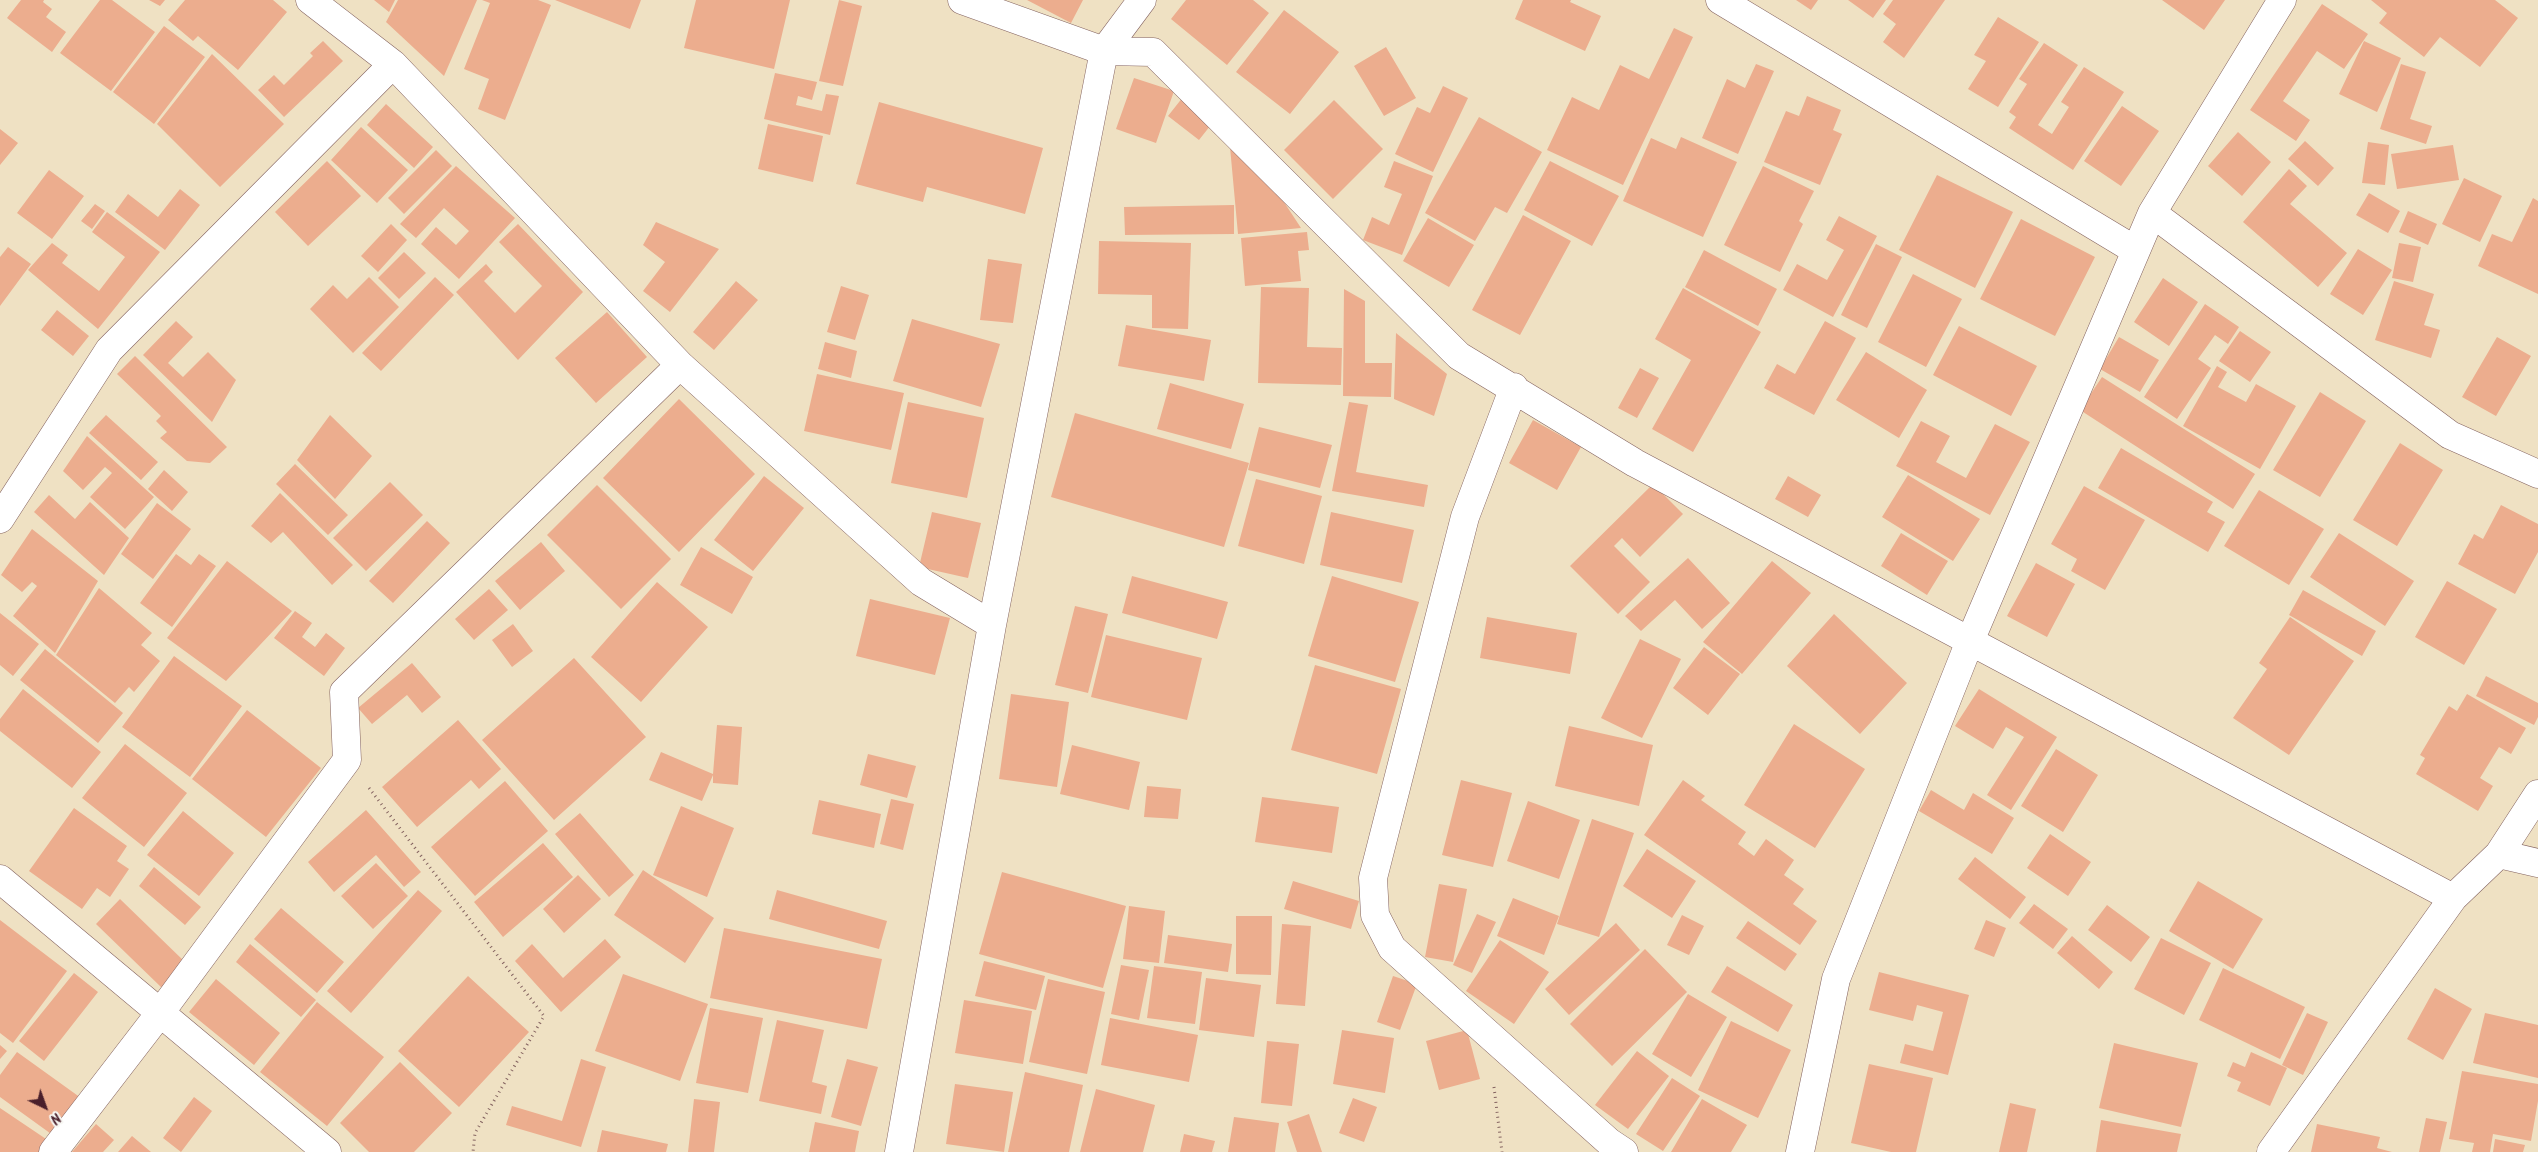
<!DOCTYPE html>
<style>
body{margin:0}
#map{position:relative;width:2538px;height:1152px;overflow:hidden;background:#efe1c3;font-family:Kalam,sans-serif}
canvas{display:block}
.north{position:absolute;left:20px;top:1082px;width:50px;height:50px;-webkit-text-stroke:4px #f6f6f2;paint-order:stroke;rotate:138deg;font-size:14px;font-weight:700;line-height:20px;text-align:center;color:#4a1f2b}
.north::after{content:'';display:block;margin:auto;width:18px;height:22px;background:#4a1f2b;clip-path:polygon(50% 0,100% 100%,50% 72%,0 100%)}
</style>
<div id="map">
<canvas width="2538" height="1152"></canvas>
<div class="north">N</div>
</div>
<script>
const ctx = document.querySelector('canvas').getContext('2d');
ctx.lineJoin = 'round';
function paint(path, color) { ctx.fillStyle = color; ctx.fill(path, 'evenodd'); }
const toPath = rows => new Path2D(rows.map(r => 'M' + r).join(''));
function stroke(path, color, width, dash) { ctx.strokeStyle = color; ctx.lineWidth = width; ctx.lineCap = dash ? 'butt' : 'round'; ctx.setLineDash(dash || []); ctx.stroke(path); }
paint(toPath([
 [21,0,44,0,43,2,52,9,46,17,66,32,52,52,7,18],
 [100,0,112,0,155,32,111,91,60,53],
 [149,0,165,0,160,6],
 [185,0,273,0,287,12,238,70,198,36,193,41,168,20],
 [374,0,395,0,389,12],
 [398,0,477,0,444,76,386,22],
 [482,0,538,0,551,5,505,120,478,109,489,79,464,69,490,3],
 [555,0,641,0,630,29],
 [696,0,790,0,774,69,684,48],
 [839,0,862,6,843,86,819,81],
 [1027,0,1083,0,1071,23],
 [1186,0,1253,0,1269,13,1227,65,1171,19],
 [1523,0,1571,0,1570,2,1601,16,1585,51,1515,19],
 [1796,0,1818,0,1811,10],
 [1848,0,1886,0,1873,18],
 [1893,0,1945,0,1904,58,1883,42,1896,24,1883,14],
 [2162,0,2225,0,2204,30],
 [2371,0,2495,0,2518,18,2480,67,2440,37,2424,57,2379,23,2387,13],
 [2322,4,2368,34,2344,69,2317,51,2283,101,2310,120,2296,141,2250,110],
 [1284,10,1339,52,1290,114,1236,72],
 [1998,17,2039,42,1998,107,1968,89,1986,61,1974,55],
 [164,26,205,57,154,124,113,92],
 [1674,28,1693,37,1623,185,1547,150,1572,97,1599,110,1620,65,1649,79],
 [323,41,343,61,284,117,258,90,274,75,284,85,313,56,310,53],
 [2364,41,2401,58,2377,112,2339,94],
 [2044,43,2078,65,2038,125,2052,134,2069,107,2061,102,2084,67,2124,92,2073,170,2009,128,2016,117,2009,112,2027,84,2019,79],
 [1386,47,1416,98,1384,116,1354,66],
 [212,54,284,124,220,187,157,124],
 [1756,64,1774,71,1738,154,1702,138,1727,79,1745,88],
 [2401,64,2426,72,2410,119,2432,126,2426,144,2380,129],
 [775,73,817,82,812,100,798,96,796,105,822,111,826,94,839,96,830,135,764,119],
 [1134,78,1174,91,1156,143,1116,129],
 [1443,86,1468,98,1433,172,1395,154,1417,107,1430,113],
 [1807,96,1841,110,1833,130,1842,134,1820,185,1764,162,1786,111,1799,116],
 [1183,97,1214,121,1199,140,1168,116],
 [1334,100,1383,149,1333,199,1284,150],
 [879,102,1043,148,1025,214,927,187,923,202,856,184],
 [386,104,433,147,414,168,367,125],
 [2122,106,2159,131,2121,186,2084,161],
 [1479,117,1542,152,1507,213,1495,207,1475,241,1425,213],
 [768,124,823,136,813,182,758,169],
 [361,127,408,170,377,203,331,160],
 [0,129,18,143,0,165],
 [2238,132,2271,162,2242,196,2208,166],
 [1681,137,1737,162,1703,237,1623,201,1651,138,1676,149],
 [1244,141,1301,228,1238,234,1230,147],
 [2305,141,2334,168,2318,186,2288,159],
 [2368,142,2389,145,2385,185,2362,183],
 [2453,145,2459,180,2397,189,2391,154],
 [436,150,452,166,404,214,388,198],
 [327,161,361,196,308,246,275,212],
 [1394,161,1433,176,1402,255,1363,240,1372,217,1389,225,1402,194,1384,187],
 [1550,161,1619,196,1592,246,1524,210],
 [456,166,515,218,459,279,421,244,436,227,456,245,469,231,444,208,416,238,400,224],
 [1763,166,1814,191,1799,221,1803,224,1780,272,1724,245],
 [2289,169,2307,186,2290,204,2347,253,2318,287,2243,222],
 [49,170,84,196,52,239,17,213],
 [1937,175,2013,212,1975,288,1899,250],
 [2464,178,2502,196,2480,242,2442,224],
 [180,189,200,205,165,250,115,212,128,194,158,217],
 [2369,193,2400,211,2388,233,2356,215],
 [2533,198,2538,201,2538,294,2478,266,2492,234,2512,242],
 [95,204,105,211,92,229,81,221],
 [1234,205,1234,234,1125,235,1124,207],
 [2408,211,2437,224,2428,245,2399,232],
 [107,212,160,252,98,329,28,270,52,243,68,255,62,263,99,291,125,257,92,232],
 [1523,215,1571,241,1520,335,1472,310],
 [1839,216,1877,236,1833,317,1783,290,1797,264,1827,280,1844,250,1826,240],
 [1428,218,1474,245,1449,287,1403,261],
 [2021,219,2095,257,2055,336,1980,299],
 [656,222,719,249,670,312,643,291,665,262,643,245],
 [391,224,407,240,378,272,361,256],
 [518,224,583,292,518,360,456,292,486,264,493,272,484,281,515,313,542,286,499,242],
 [1307,232,1309,250,1298,251,1301,281,1245,286,1241,238],
 [1099,241,1191,243,1188,329,1152,328,1152,295,1098,294],
 [2399,243,2421,247,2413,282,2392,278],
 [1876,244,1902,257,1867,328,1841,315],
 [8,247,31,264,0,306,0,257],
 [2358,249,2392,270,2363,315,2330,294],
 [1704,250,1777,289,1758,326,1685,287],
 [404,252,426,273,399,299,378,278],
 [988,259,1022,264,1013,323,980,320],
 [1913,274,1962,299,1926,367,1878,342],
 [369,277,399,307,353,353,310,309,333,285,347,299],
 [435,277,454,295,381,371,362,353],
 [2163,278,2198,302,2169,346,2134,322],
 [736,281,758,300,714,350,693,332],
 [2394,281,2434,294,2424,325,2440,330,2431,358,2375,340],
 [841,286,869,295,855,340,827,332],
 [1261,287,1309,288,1307,347,1342,348,1341,385,1258,383],
 [1683,288,1761,332,1693,452,1652,429,1691,360,1655,339],
 [1344,289,1365,301,1365,363,1392,363,1391,397,1343,396],
 [2205,304,2239,327,2228,344,2215,335,2198,359,2211,368,2177,419,2144,397],
 [57,310,89,336,73,356,41,330],
 [607,312,647,357,596,403,555,358],
 [912,319,1000,344,981,407,893,381],
 [176,321,193,337,168,363,183,377,208,352,236,380,212,422,143,355],
 [1825,321,1856,338,1814,415,1764,388,1777,364,1795,374],
 [1126,325,1211,340,1204,381,1118,366],
 [1959,326,2037,366,2011,416,1933,375],
 [2240,331,2271,352,2250,382,2219,361],
 [1396,333,1447,374,1434,416,1394,399],
 [2119,337,2159,360,2140,392,2100,369],
 [2497,337,2531,356,2496,416,2462,397],
 [825,342,857,351,851,378,818,369],
 [1866,352,1927,390,1899,438,1836,400],
 [135,356,227,447,210,463,187,461,160,438,167,432,156,421,161,416,117,374],
 [2217,366,2227,372,2218,387,2246,402,2256,384,2296,406,2260,469,2183,426],
 [1640,368,1659,378,1637,418,1618,408],
 [817,374,904,393,891,450,804,431],
 [2102,377,2255,474,2233,509,2080,410],
 [1170,383,1244,404,1231,449,1157,429],
 [2320,392,2366,421,2320,497,2273,470],
 [679,399,755,474,679,552,603,478],
 [908,402,984,418,967,498,891,483],
 [1349,402,1368,405,1356,472,1428,485,1424,507,1332,491],
 [1075,413,1249,463,1224,547,1051,497],
 [106,415,158,462,141,480,89,433],
 [330,415,372,456,335,499,297,460],
 [1533,420,1581,447,1557,490,1509,463],
 [1921,421,1950,436,1936,462,1966,478,1995,424,2030,442,1990,515,1896,466],
 [1259,427,1332,445,1320,488,1248,470],
 [87,436,154,497,125,529,90,497,112,473,105,467,83,490,63,471],
 [2400,443,2443,470,2397,546,2353,520],
 [2121,448,2213,502,2207,512,2225,522,2208,552,2098,488],
 [295,464,348,515,328,535,276,484],
 [164,470,188,492,172,511,148,489],
 [1908,475,1980,519,1953,561,1882,517],
 [764,476,804,508,753,571,714,540],
 [1788,476,1821,495,1808,517,1775,499],
 [1256,479,1322,496,1304,564,1238,546],
 [390,482,423,515,366,571,333,538],
 [1653,484,1683,514,1640,557,1622,538,1614,546,1650,582,1618,614,1570,566],
 [597,485,671,559,621,609,547,535],
 [2084,486,2145,520,2105,590,2071,571,2077,559,2051,544],
 [2259,490,2324,529,2289,585,2224,546],
 [280,493,353,565,332,585,283,532,271,543,251,526],
 [49,495,75,519,90,502,129,538,104,575,34,512],
 [157,503,191,529,153,579,121,554],
 [2501,505,2538,524,2538,552,2515,594,2458,564,2474,534,2483,539],
 [932,512,981,523,968,578,919,567],
 [1331,512,1414,530,1402,583,1320,565],
 [427,521,450,543,393,603,369,581],
 [32,529,98,581,55,653,13,616,37,586,32,582,22,592,1,575],
 [1901,533,1948,561,1927,595,1881,566],
 [2339,533,2414,581,2385,626,2310,577],
 [541,542,565,571,520,610,495,581],
 [701,547,753,577,732,614,680,585],
 [176,554,191,565,199,554,216,566,172,627,140,603],
 [1688,558,1730,603,1702,629,1675,600,1641,631,1625,616],
 [227,561,292,611,226,681,167,638],
 [1772,561,1811,593,1742,674,1703,642],
 [2036,563,2075,584,2047,637,2007,616],
 [1132,576,1228,602,1217,639,1122,613],
 [1332,576,1419,602,1395,682,1308,656],
 [2447,581,2497,609,2464,665,2415,637],
 [657,582,708,627,641,702,591,657],
 [99,588,152,633,141,645,160,661,134,692,129,687,115,703,56,655],
 [489,589,508,610,474,640,455,619],
 [2303,590,2376,631,2362,656,2289,615],
 [870,599,950,618,935,675,856,656],
 [1075,606,1108,614,1088,693,1055,685],
 [295,611,312,623,302,637,315,647,326,633,345,648,324,676,274,638],
 [0,613,39,644,13,676,0,665],
 [1834,614,1907,683,1860,734,1787,666],
 [1487,617,1577,633,1570,674,1480,658],
 [2290,617,2354,661,2289,755,2233,718,2267,669,2259,663],
 [513,624,533,651,512,667,492,640],
 [1106,635,1202,658,1187,720,1091,697],
 [1640,639,1681,659,1642,738,1601,718],
 [1704,647,1740,674,1708,715,1673,688],
 [45,649,123,713,98,743,20,680],
 [174,656,242,706,190,777,122,727],
 [574,658,646,737,554,820,482,740],
 [412,663,441,697,422,713,407,695,372,724,358,708],
 [1315,665,1401,689,1377,774,1291,750],
 [2486,676,2538,703,2538,717,2534,725,2476,696],
 [23,689,101,752,72,788,0,731,0,719],
 [1979,689,2057,737,2011,810,1987,795,2024,737,2006,727,1993,749,1955,726],
 [1011,694,1069,702,1057,787,999,779],
 [2467,694,2526,728,2511,754,2499,747,2480,778,2493,786,2478,811,2416,774,2425,758,2420,755,2449,706,2457,711],
 [247,710,321,768,266,837,192,779],
 [458,720,501,769,479,789,471,780,417,827,382,787],
 [1794,724,1865,769,1815,848,1744,805],
 [717,725,742,727,738,785,713,783,713,775,702,801,649,780,661,752,713,774],
 [1569,726,1653,745,1639,806,1555,786],
 [125,744,187,793,144,847,82,798],
 [1072,745,1140,762,1129,810,1060,794],
 [2056,749,2098,775,2063,832,2021,806],
 [868,754,916,766,907,798,860,785],
 [1461,780,1512,793,1493,867,1442,855],
 [1683,780,1705,796,1701,800,1746,832,1738,844,1754,856,1766,839,1794,860,1784,875,1804,889,1793,904,1817,921,1800,945,1644,835],
 [505,781,548,831,475,896,431,847],
 [1147,786,1181,789,1178,819,1144,817],
 [1931,790,1964,810,1973,793,2014,818,1992,854,1919,811],
 [1262,797,1339,807,1332,853,1255,842],
 [891,799,914,804,903,850,880,844],
 [819,800,881,814,874,848,812,834],
 [1528,801,1580,820,1559,879,1507,861],
 [681,806,734,828,707,897,653,875],
 [74,808,127,846,117,861,129,869,110,897,97,888,82,909,29,871],
 [366,810,421,872,404,887,376,855,334,892,308,862],
 [183,811,234,853,199,896,147,855],
 [580,813,634,875,609,897,555,834],
 [1592,819,1634,833,1599,937,1557,924],
 [2050,834,2091,862,2068,896,2027,868],
 [543,843,573,877,503,937,474,902],
 [1647,849,1696,881,1672,918,1623,886],
 [1975,857,2026,897,2010,919,1958,879],
 [376,863,408,896,373,929,341,896],
 [154,867,201,907,185,925,139,886],
 [643,870,714,918,685,963,614,915],
 [1002,872,1126,906,1103,988,979,954],
 [578,875,601,899,564,933,543,909],
 [1293,881,1359,901,1351,929,1284,909],
 [2198,881,2263,919,2233,969,2169,931],
 [1439,884,1467,889,1453,962,1425,957],
 [418,890,442,911,351,1013,327,991],
 [777,890,887,921,879,949,769,919],
 [1513,898,1559,916,1544,955,1497,936],
 [120,899,186,963,162,988,96,924],
 [2034,904,2068,929,2053,949,2019,923],
 [2107,905,2150,937,2131,962,2088,930],
 [1129,906,1165,911,1159,963,1123,959],
 [281,908,344,962,317,993,254,939],
 [1477,914,1496,922,1472,973,1453,965],
 [1682,915,1704,926,1689,955,1667,945],
 [1236,916,1272,916,1271,975,1236,974],
 [0,920,67,971,13,1043,0,1033],
 [1986,920,2006,928,1994,957,1974,949],
 [1748,921,1797,954,1785,971,1736,938],
 [1616,923,1640,950,1569,1015,1545,989],
 [1282,924,1311,926,1305,1006,1276,1004],
 [724,928,882,959,867,1029,710,998],
 [1168,935,1232,944,1228,972,1164,963],
 [2072,936,2113,972,2099,989,2057,953],
 [2161,938,2211,963,2184,1015,2134,989],
 [605,939,621,957,561,1012,515,961,532,944,563,978],
 [1500,940,1549,972,1514,1024,1466,991],
 [250,944,316,1000,301,1017,236,962],
 [1645,949,1687,992,1612,1066,1570,1024],
 [984,961,1045,976,1036,1010,975,996],
 [1121,965,1149,970,1139,1020,1111,1014],
 [1154,966,1202,972,1195,1024,1147,1018],
 [1727,966,1793,1005,1778,1032,1711,992],
 [2223,968,2305,1007,2280,1059,2199,1020],
 [1879,972,1969,995,1948,1075,1900,1063,1905,1044,1933,1051,1943,1012,1917,1005,1913,1021,1869,1010],
 [74,973,98,992,44,1061,19,1041],
 [623,974,708,1004,680,1081,595,1051],
 [468,976,529,1032,459,1107,398,1051],
 [1393,976,1417,984,1400,1030,1377,1022],
 [1206,978,1261,985,1254,1037,1199,1030],
 [216,979,280,1033,254,1065,189,1012],
 [1048,979,1105,992,1087,1074,1029,1062],
 [2435,988,2472,1009,2443,1060,2407,1039],
 [1688,994,1727,1017,1691,1077,1652,1054],
 [964,1000,1032,1011,1023,1064,955,1053],
 [317,1002,384,1057,327,1126,260,1072],
 [710,1008,763,1018,748,1093,696,1083],
 [2307,1013,2328,1022,2303,1075,2282,1065],
 [2485,1013,2538,1025,2538,1078,2473,1063],
 [1110,1018,1198,1035,1189,1082,1101,1065],
 [777,1020,824,1030,812,1082,827,1086,821,1114,759,1101],
 [1731,1021,1791,1050,1758,1118,1698,1090],
 [1342,1030,1394,1038,1385,1093,1333,1084],
 [1467,1030,1480,1079,1439,1090,1426,1041],
 [1267,1041,1299,1044,1292,1106,1261,1103],
 [2114,1043,2198,1063,2181,1127,2099,1108],
 [0,1045,7,1051,0,1059],
 [1637,1051,1669,1076,1628,1129,1595,1105],
 [17,1052,81,1098,54,1136,0,1097,0,1075],
 [2251,1052,2287,1068,2270,1106,2237,1091,2241,1082,2227,1076,2233,1062,2245,1067],
 [581,1059,606,1067,581,1147,506,1125,512,1106,562,1121],
 [847,1059,878,1067,861,1126,831,1117],
 [400,1062,452,1113,414,1152,369,1152,340,1123],
 [1869,1064,1933,1078,1916,1152,1891,1152,1851,1143],
 [2462,1071,2538,1084,2538,1101,2531,1141,2493,1134,2490,1152,2472,1152,2474,1143,2449,1139],
 [1025,1072,1083,1085,1069,1152,1008,1152],
 [1672,1078,1700,1096,1663,1151,1636,1134],
 [955,1084,1013,1092,1004,1152,946,1144],
 [1096,1089,1155,1105,1143,1152,1080,1152],
 [194,1097,212,1111,181,1152,163,1138],
 [1353,1098,1377,1107,1364,1142,1339,1133],
 [694,1099,720,1102,714,1152,688,1152],
 [1702,1099,1747,1125,1731,1152,1671,1152],
 [2010,1103,2036,1109,2027,1152,1999,1152],
 [0,1108,49,1141,41,1152,0,1152],
 [1309,1114,1322,1152,1297,1152,1287,1122],
 [1234,1117,1279,1123,1275,1152,1228,1152],
 [2426,1118,2447,1122,2440,1152,2419,1152],
 [2101,1120,2181,1134,2177,1152,2096,1152],
 [815,1122,859,1131,855,1152,809,1152],
 [96,1124,114,1140,103,1152,72,1152],
 [2317,1124,2380,1137,2377,1148,2392,1152,2311,1152],
 [602,1130,668,1144,666,1152,597,1152],
 [1184,1134,1215,1141,1212,1152,1180,1152],
 [132,1136,151,1152,118,1152],
 [2495,1139,2525,1145,2523,1152,2493,1152]
]), '#ecad8e');
const street = toPath([
 [310,0,393,64,680,365,921,582,992,625],
 [962,0,1104,51,1142,0],
 [1720,0,2135,250],
 [2152,213,2450,435,2538,474],
 [1514,387,1465,517,1373,878,1375,915,1392,948,1609,1142,1624,1152],
 [0,519,109,350,393,64],
 [2499,854,2538,863],
 [0,879,327,1152],
 [53,1152,160,1013,347,760,344,692,680,365],
 [899,1152,992,625,1104,51,1153,52,1459,356,1635,463,2453,898],
 [1800,1152,1836,979,1970,641,2152,213,2282,0],
 [2271,1152,2453,898,2499,854,2538,794]
]);
stroke(street, '#846360', 29);
stroke(toPath([
 [369,788,544,1016,475,1133,473,1152],
 [1494,1087,1502,1152]
]), '#846360', 3, [1, 4]);
stroke(street, '#fff', 28);
</script>
